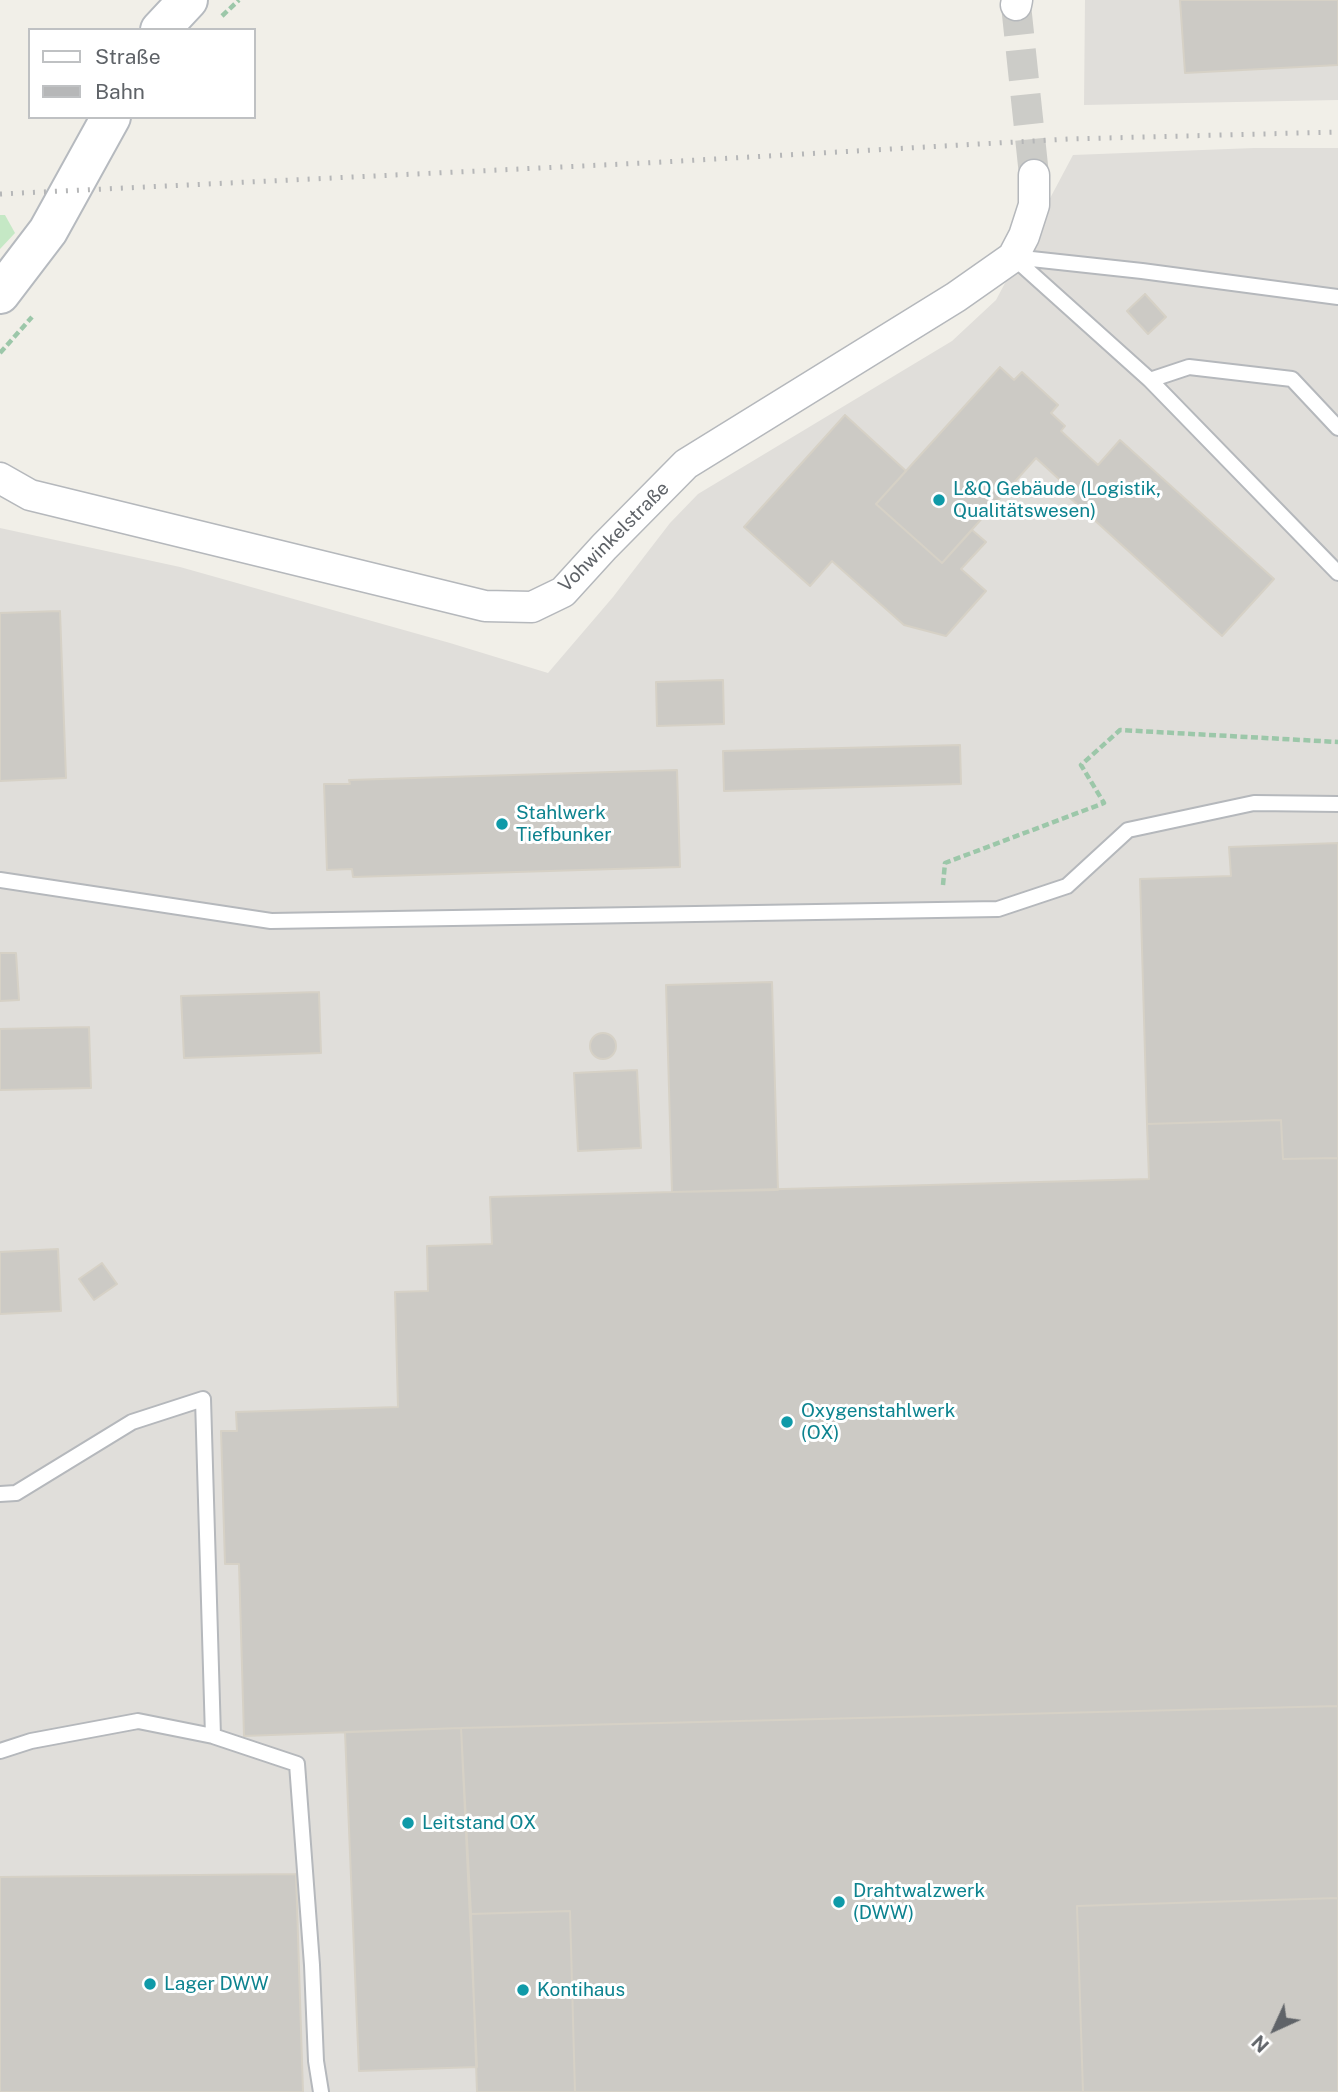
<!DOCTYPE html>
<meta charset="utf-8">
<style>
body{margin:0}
#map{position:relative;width:1338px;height:2092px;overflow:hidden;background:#f1efe8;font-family:"Public Sans",sans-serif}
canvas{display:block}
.legend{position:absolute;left:28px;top:28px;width:228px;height:91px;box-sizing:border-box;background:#fff;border:2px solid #bfc1c3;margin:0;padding:9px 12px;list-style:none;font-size:21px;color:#5f6368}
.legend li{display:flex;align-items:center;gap:14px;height:35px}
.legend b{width:35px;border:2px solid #bfc1c3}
.north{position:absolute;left:1240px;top:1994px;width:70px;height:70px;-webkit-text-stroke:5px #fff;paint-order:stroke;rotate:225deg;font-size:19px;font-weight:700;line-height:28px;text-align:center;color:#5f6368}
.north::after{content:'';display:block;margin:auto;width:24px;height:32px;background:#5f6368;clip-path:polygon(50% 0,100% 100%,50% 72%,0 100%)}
</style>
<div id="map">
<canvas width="1338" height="2092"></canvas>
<ul class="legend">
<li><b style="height:9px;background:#fff"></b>Straße</li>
<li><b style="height:9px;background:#b6b7b8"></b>Bahn</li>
</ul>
<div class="north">N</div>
</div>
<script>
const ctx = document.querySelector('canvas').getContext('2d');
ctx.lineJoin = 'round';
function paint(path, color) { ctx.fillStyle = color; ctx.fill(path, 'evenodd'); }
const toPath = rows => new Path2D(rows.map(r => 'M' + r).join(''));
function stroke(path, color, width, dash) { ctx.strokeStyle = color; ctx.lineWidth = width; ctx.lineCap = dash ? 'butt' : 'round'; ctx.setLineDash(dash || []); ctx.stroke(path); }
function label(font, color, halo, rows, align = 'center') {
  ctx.font = font + ' "Public Sans",sans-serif'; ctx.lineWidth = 6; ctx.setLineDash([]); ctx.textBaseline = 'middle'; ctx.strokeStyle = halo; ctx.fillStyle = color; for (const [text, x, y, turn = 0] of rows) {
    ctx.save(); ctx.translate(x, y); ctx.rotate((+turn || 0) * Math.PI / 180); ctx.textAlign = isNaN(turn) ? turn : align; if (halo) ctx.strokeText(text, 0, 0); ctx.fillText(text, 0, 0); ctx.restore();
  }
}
paint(toPath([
 [1085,0,1338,0,1338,100,1084,105],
 [1254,148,1338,148,1338,2092,0,2092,0,528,180,567,450,643,548,673,613,597,670,523,698,494,952,341,996,300,1073,155]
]), '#e0deda');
paint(toPath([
 [0,215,5,215,15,233,0,249]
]), '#c5e8c5');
const building = toPath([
 [1180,0,1338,0,1338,65,1185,73,1180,0],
 [1145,294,1166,317,1148,334,1127,311,1145,294],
 [1000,367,1014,380,1022,372,1058,405,1051,413,1065,426,1061,431,1098,465,1120,440,1274,579,1222,636,1069,497,1073,492,1036,458,942,563,876,504,1000,367],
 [845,415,906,471,876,504,942,563,972,530,986,542,961,569,986,591,946,636,904,625,832,561,810,586,744,527,845,415],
 [60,611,66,778,0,781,0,613,60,611],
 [723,680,724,724,657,726,656,682,723,680],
 [960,745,961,784,724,791,723,751,960,745],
 [677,770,680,867,353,877,352,869,327,870,324,784,350,784,349,780,677,770],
 [1338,843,1338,1158,1283,1159,1281,1120,1147,1124,1140,879,1231,876,1229,847,1338,843],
 [0,953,16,953,19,1000,0,1001,0,953],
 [772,982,778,1190,672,1192,666,985,772,982],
 [319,992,321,1053,184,1058,181,996,319,992],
 [89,1027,91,1088,0,1090,0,1029,89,1027],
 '590 1046a13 13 0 1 1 26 0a13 13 0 1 1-26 0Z',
 [637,1070,641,1148,578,1151,574,1073,637,1070],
 [1281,1120,1283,1159,1338,1158,1338,1706,461,1728,244,1736,239,1564,225,1564,221,1431,237,1431,236,1412,398,1407,395,1292,428,1291,427,1246,492,1244,490,1197,1149,1179,1147,1124,1281,1120],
 [58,1249,61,1311,0,1314,0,1252,58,1249],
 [102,1263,117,1284,94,1300,79,1279,102,1263],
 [1338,1706,1338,1898,1077,1906,1083,2092,575,2092,570,1911,471,1914,461,1728,1338,1706],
 [461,1728,477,2067,359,2071,345,1732,461,1728],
 [296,1874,303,2092,0,2092,0,1877,296,1874],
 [1338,1898,1338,2092,1083,2092,1077,1906,1338,1898],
 [570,1911,575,2092,477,2092,471,1914,570,1911]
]);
paint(building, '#cccac5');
stroke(building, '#d6d1c6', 2);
stroke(toPath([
 [1016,5,1034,175]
]), '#ccccc8', 30, [30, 15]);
const service = toPath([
 [1013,257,1150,380,1338,573],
 [1013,257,1142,271,1338,297],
 [1150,380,1189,367,1292,379,1338,428],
 [0,880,271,921,998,909,1067,886,1128,830,1254,803,1338,804],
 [0,1494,16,1493,132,1422,203,1399,213,1736],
 [0,1751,31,1741,138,1721,213,1736,297,1764,312,1965,316,2061,321,2092]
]);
const minor = toPath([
 [1016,5,1017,0],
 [0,478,30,495,485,606,532,607,563,592,604,547,686,464,956,297,1013,257,1024,236,1034,205,1034,175]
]);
const secondary = toPath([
 [160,30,188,0],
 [0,294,48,231,111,117]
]);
stroke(service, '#b5b8bc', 18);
stroke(minor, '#b5b8bc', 33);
stroke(secondary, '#b6babf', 42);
stroke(toPath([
 [222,16,239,0],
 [0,353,32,317],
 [943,885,945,863,1104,803,1081,765,1120,730,1338,742]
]), '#9cc7a9', 4.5, [7, 3.5]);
stroke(service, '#fff', 14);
stroke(minor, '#fff', 30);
stroke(secondary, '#fff', 38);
stroke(toPath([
 [0,194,644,163,1068,139,1338,132]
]), '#b6b7b8', 5, [2, 9]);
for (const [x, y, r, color] of [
 [939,500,7,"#0f9aa8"],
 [502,824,7,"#0f9aa8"],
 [787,1422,7,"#0f9aa8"],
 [408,1823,7,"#0f9aa8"],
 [839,1902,7,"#0f9aa8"],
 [150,1984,7,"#0f9aa8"],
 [523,1990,7,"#0f9aa8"]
]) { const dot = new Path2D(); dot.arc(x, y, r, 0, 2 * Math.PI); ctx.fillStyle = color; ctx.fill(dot); stroke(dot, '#fff', 2.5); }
label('19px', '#0d838f', '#fff', [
 ["L&Q Gebäude (Logistik,",953,489],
 ["Qualitätswesen)",953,511],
 ["Stahlwerk",516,813],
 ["Tiefbunker",516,835],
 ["Oxygenstahlwerk",801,1411],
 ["(OX)",801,1433],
 ["Leitstand OX",422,1823],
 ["Drahtwalzwerk",853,1891],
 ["(DWW)",853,1913],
 ["Lager DWW",164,1984],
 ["Kontihaus",537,1990]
], 'left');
label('19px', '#5f6368', '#fff', [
 ["Vohwinkelstraße",614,537,-45]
]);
</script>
